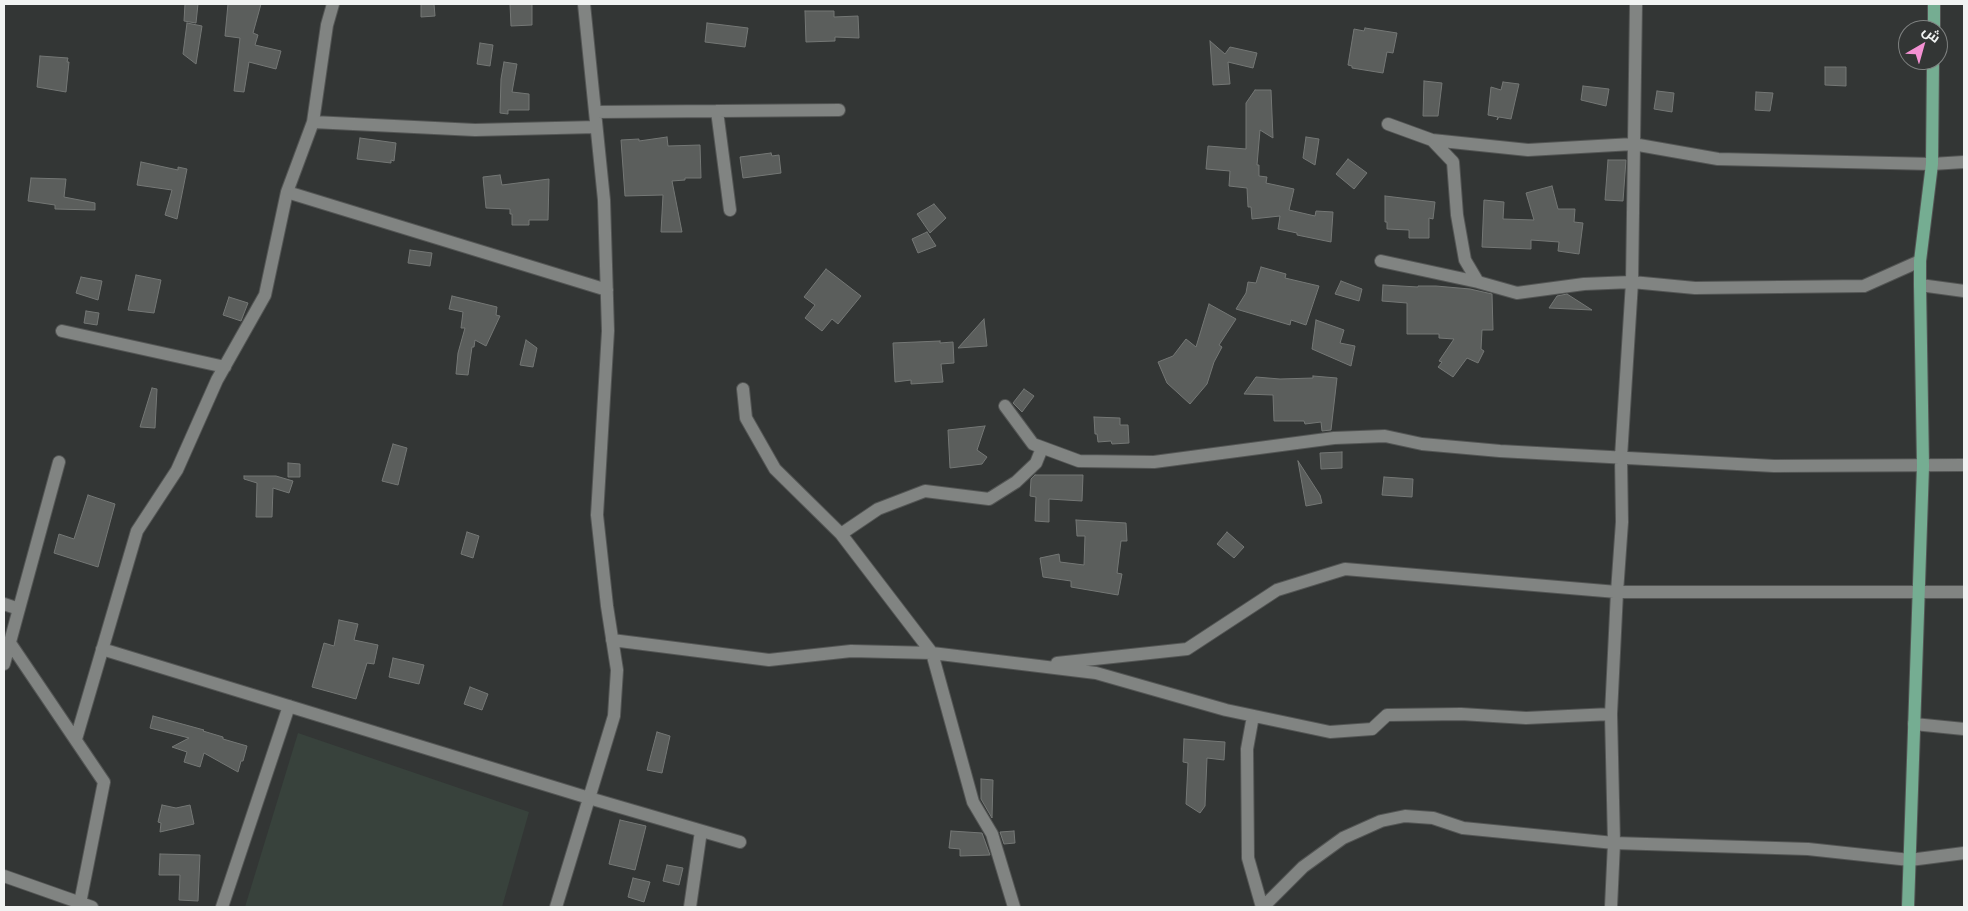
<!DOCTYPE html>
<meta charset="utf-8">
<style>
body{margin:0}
#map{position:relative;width:1968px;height:911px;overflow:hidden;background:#333635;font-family:"Exo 2",Cairo,sans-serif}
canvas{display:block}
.frame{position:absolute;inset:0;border:5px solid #f1f3f2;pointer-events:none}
.north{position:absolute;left:1898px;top:20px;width:50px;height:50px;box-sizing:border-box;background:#333635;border:1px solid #7f8281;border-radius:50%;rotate:38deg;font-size:14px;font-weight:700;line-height:20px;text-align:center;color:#f1f3f2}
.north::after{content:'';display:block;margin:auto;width:18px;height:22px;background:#f491d3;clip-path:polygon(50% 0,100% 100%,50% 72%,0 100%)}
</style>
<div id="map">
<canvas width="1968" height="911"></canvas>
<div class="frame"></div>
<div class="north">ش</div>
</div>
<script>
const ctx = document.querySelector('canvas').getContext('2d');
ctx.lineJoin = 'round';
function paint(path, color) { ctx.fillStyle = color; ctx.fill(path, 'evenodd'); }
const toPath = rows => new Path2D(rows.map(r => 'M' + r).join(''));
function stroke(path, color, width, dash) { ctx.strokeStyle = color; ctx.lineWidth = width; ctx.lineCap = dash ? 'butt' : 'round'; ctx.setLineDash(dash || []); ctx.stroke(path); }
paint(toPath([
 [298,733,529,812,502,907,245,907]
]), '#38423c');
const building = toPath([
 [185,4,198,4,196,23,184,21,185,4],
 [228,4,261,4,253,33,258,35,255,45,281,51,276,69,249,62,244,92,234,91,240,38,225,36,228,4],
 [421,4,434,4,435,16,421,17,421,4],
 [510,4,532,4,532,25,511,26,510,4],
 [805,11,834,11,834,17,858,16,859,38,835,37,835,41,806,42,805,11],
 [187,23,202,26,196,64,183,54,187,23],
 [707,23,748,28,745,47,705,42,707,23],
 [1365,28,1397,33,1393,53,1387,52,1383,73,1352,68,1352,66,1348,65,1354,29,1364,31,1365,28],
 [1210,41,1225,54,1230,47,1257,53,1253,68,1228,62,1230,84,1213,85,1210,41],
 [480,43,493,45,490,66,477,64,480,43],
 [40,56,68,58,67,62,69,62,66,92,37,87,40,56],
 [504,62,517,64,512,92,529,94,529,110,508,110,508,114,500,113,501,79,504,62],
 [1825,67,1846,67,1846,86,1825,85,1825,67],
 [1424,81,1442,83,1438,116,1423,116,1424,81],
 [1503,82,1519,84,1511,119,1499,117,1497,120,1498,117,1488,115,1491,87,1501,90,1503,82],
 [1583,86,1609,89,1606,106,1581,100,1583,86],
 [1255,90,1271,90,1273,138,1260,130,1257,165,1259,165,1259,176,1267,177,1266,183,1294,189,1289,210,1315,216,1316,211,1333,212,1331,242,1297,235,1297,233,1278,229,1280,216,1252,219,1251,207,1248,207,1247,188,1229,186,1230,171,1206,169,1208,146,1246,149,1246,103,1255,90],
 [1657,91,1674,93,1672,112,1654,109,1657,91],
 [1756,92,1773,93,1770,111,1755,110,1756,92],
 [667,137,668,146,700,145,701,178,685,178,685,180,672,181,682,232,661,232,663,195,625,196,621,140,639,139,639,141,667,137],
 [1306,137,1319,139,1315,165,1303,158,1306,137],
 [360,138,396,143,394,161,391,160,391,163,357,159,360,138],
 [771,153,772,156,779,155,781,173,743,178,740,157,771,153],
 [1348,159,1367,173,1354,189,1336,174,1348,159],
 [1608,160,1626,160,1623,201,1605,200,1608,160],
 [141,162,178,170,178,167,187,169,177,219,165,215,172,190,137,185,141,162],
 [500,175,502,185,549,179,548,220,529,220,529,225,512,225,512,214,510,214,510,209,486,208,483,177,500,175],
 [31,178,66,179,64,197,95,203,95,210,55,209,55,205,28,201,31,178],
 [1552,186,1558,209,1575,209,1574,222,1583,223,1579,254,1558,251,1559,242,1531,240,1531,249,1482,247,1484,200,1504,202,1503,219,1534,220,1526,193,1552,186],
 [1385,196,1435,202,1433,219,1429,218,1429,238,1409,238,1409,230,1387,229,1387,222,1385,222,1385,196],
 [934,204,946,218,930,233,917,214,934,204],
 [927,232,936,246,918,253,912,239,927,232],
 [410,250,432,253,430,266,408,263,410,250],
 [1261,267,1286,274,1285,278,1319,286,1306,325,1291,320,1290,325,1236,309,1246,293,1248,282,1256,283,1261,267],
 [826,269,861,296,838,324,832,319,822,331,805,318,815,305,804,297,826,269],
 [136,275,161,280,154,313,128,310,136,275],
 [81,277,102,281,98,300,76,293,81,277],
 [1341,281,1362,289,1359,301,1335,294,1341,281],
 [1383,285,1418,287,1418,286,1436,286,1470,289,1492,294,1493,330,1482,330,1481,349,1484,351,1478,363,1467,358,1453,377,1438,367,1442,362,1439,361,1454,339,1439,338,1439,334,1407,334,1407,303,1382,301,1383,285],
 [1567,294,1592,310,1549,308,1557,296,1567,294],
 [452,296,497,307,496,315,500,316,486,346,475,340,474,347,472,347,468,375,456,374,458,353,465,328,461,328,463,312,449,309,452,296],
 [229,297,248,303,241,321,223,315,229,297],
 [1209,304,1236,319,1219,345,1222,347,1214,362,1207,384,1190,404,1167,383,1158,362,1173,356,1186,339,1196,347,1209,304],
 [86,311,99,313,97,325,84,323,86,311],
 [984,319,987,346,958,348,984,319],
 [1316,320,1344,330,1340,343,1355,346,1351,366,1312,349,1316,320],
 [526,340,537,348,533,367,520,365,526,340],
 [940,341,940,343,953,342,954,363,941,364,943,382,911,384,911,380,895,382,893,343,940,341],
 [1313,376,1337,378,1331,430,1322,431,1321,422,1305,424,1304,421,1274,421,1273,395,1244,394,1256,377,1280,379,1313,378,1313,376],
 [152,388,157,389,155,428,140,427,152,388],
 [1024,389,1034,396,1022,412,1013,403,1024,389],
 [1094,417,1120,418,1120,425,1128,425,1129,443,1112,444,1111,441,1098,442,1097,434,1095,434,1094,417],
 [985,426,977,450,987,457,982,464,950,468,948,430,985,426],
 [393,444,407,448,398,485,382,481,393,444],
 [1342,452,1342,468,1321,469,1320,453,1342,452],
 [1298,461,1320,495,1322,503,1306,506,1298,461],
 [288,463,300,464,300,477,288,477,288,463],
 [1035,475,1083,475,1082,501,1049,499,1049,522,1035,521,1036,497,1030,496,1031,479,1035,475],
 [244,476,276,476,293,481,289,493,273,488,272,517,256,517,257,483,244,479,244,476],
 [1384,477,1413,479,1412,497,1382,495,1384,477],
 [88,495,115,504,98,567,54,553,59,534,74,539,88,495],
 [1076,520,1126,523,1127,541,1121,541,1117,573,1122,574,1118,595,1071,587,1071,581,1043,577,1040,558,1059,554,1060,562,1084,565,1085,536,1077,536,1076,520],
 [467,532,479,536,473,558,461,554,467,532],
 [1227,532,1244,547,1234,558,1217,544,1227,532],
 [339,620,358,624,354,640,378,645,374,664,367,663,356,699,312,687,324,643,334,646,339,620],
 [393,658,424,665,419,684,389,677,393,658],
 [470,687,488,694,482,710,464,704,470,687],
 [153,716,204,730,203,731,223,737,223,739,247,746,243,761,241,761,238,772,204,753,200,767,184,762,187,752,172,747,189,738,150,728,153,716],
 [657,732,670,736,662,773,647,770,657,732],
 [1184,739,1225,742,1224,760,1207,758,1205,806,1200,813,1186,804,1188,763,1183,762,1184,739],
 [981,779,993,780,992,818,981,799,981,779],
 [162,805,176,808,190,805,194,824,160,832,161,823,158,822,162,805],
 [620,820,646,826,635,870,609,864,620,820],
 [951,831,982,833,990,855,960,856,960,849,949,848,951,831],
 [1014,831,1015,843,1004,844,1000,832,1014,831],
 [160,854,200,855,198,901,179,900,180,875,159,875,160,854],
 [667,865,683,868,679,885,663,881,667,865],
 [633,878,650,882,644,902,628,897,633,878]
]);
paint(building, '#5b5e5c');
stroke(building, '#747775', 1);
const minor = toPath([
 [717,111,730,210],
 [595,112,839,110],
 [313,122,475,130,596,127],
 [1388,124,1432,140,1453,162,1457,215,1465,260,1478,282,1517,293,1584,284,1632,282,1695,288,1864,286,1920,261],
 [1432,140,1528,150,1633,144,1718,159,1932,164,1964,162],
 [287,192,607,290],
 [1381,261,1478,282],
 [1920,285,1964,291],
 [62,331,225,367],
 [743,389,746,418,775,469,841,534,932,653,973,802,992,834,1014,907],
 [1005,406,1033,444,1079,461,1154,462,1334,438,1385,436,1422,444,1500,451,1774,466,1964,465],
 [841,534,878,509,925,491,989,499,1016,482,1036,463,1042,448],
 [4,604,19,609],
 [612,640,769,660,851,651,932,653,1096,673,1226,710,1330,732,1372,729,1387,715,1461,714,1526,718,1611,714],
 [10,643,104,782,80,903],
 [102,649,589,798,740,842],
 [1057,663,1187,649,1277,590,1345,569,1617,592,1964,592],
 [4,664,59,462],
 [1253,716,1247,749,1248,858,1262,907],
 [1914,724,1964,729],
 [76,739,137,531,177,470,217,380,265,295,287,192,313,122,327,25,333,4],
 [4,876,92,907],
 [222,907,289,706],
 [556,907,614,716,617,670,607,606,597,515,608,331,604,200,584,4],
 [690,907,701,831],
 [1263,907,1303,867,1343,838,1381,821,1405,816,1433,818,1463,828,1614,843,1808,849,1910,860,1964,853],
 [1611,907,1614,843,1611,714,1617,592,1622,522,1621,457,1632,282,1636,4]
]);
const major = toPath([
 [1934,30,1934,4],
 [1908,907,1923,466,1920,285,1920,261,1932,164,1933,60]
]);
stroke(minor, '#535554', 14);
stroke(major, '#535554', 14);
stroke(minor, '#818482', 12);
stroke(major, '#75ad92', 12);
</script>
